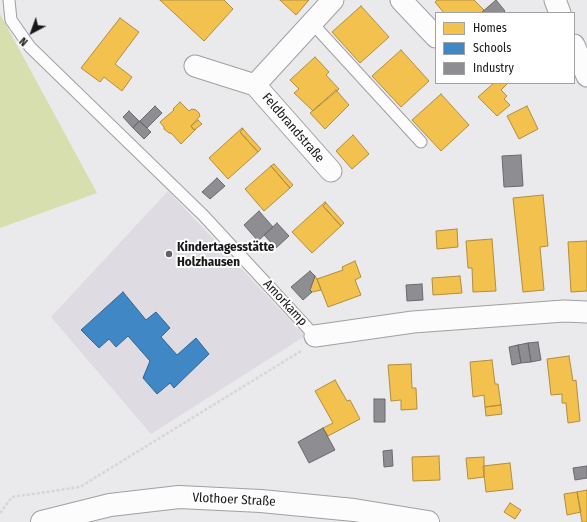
<!DOCTYPE html>
<meta charset="utf-8">
<style>
body{margin:0}
#map{position:relative;width:587px;height:522px;overflow:hidden;background:#eae9eb;font-family:"Fira Sans Condensed",sans-serif}
canvas{display:block}
.legend{position:absolute;left:435px;top:12px;width:140px;height:72px;box-sizing:border-box;background:#fff;border:1px solid #a3a2a3;margin:0;padding:5px 7px;list-style:none;font-size:12px;color:#181719}
.legend li{display:flex;align-items:center;gap:8px;height:20px}
.legend b{width:20px;border:1px solid #a3a2a3}
.north{position:absolute;left:12px;top:12px;width:40px;height:40px;-webkit-text-stroke:3px #fff;paint-order:stroke;rotate:221deg;font-size:11px;font-weight:700;line-height:16px;text-align:center;color:#181719}
.north::after{content:'';display:block;margin:auto;width:14px;height:18px;background:#181719;clip-path:polygon(50% 0,100% 100%,50% 72%,0 100%)}
</style>
<div id="map">
<canvas width="587" height="522"></canvas>
<ul class="legend">
<li><b style="height:11px;background:#f2c14e"></b>Homes</li>
<li><b style="height:11px;background:#3f88c5"></b>Schools</li>
<li><b style="height:11px;background:#8d8d92"></b>Industry</li>
</ul>
<div class="north">N</div>
</div>
<script>
const ctx = document.querySelector('canvas').getContext('2d');
ctx.lineJoin = 'round';
function paint(path, color) { ctx.fillStyle = color; ctx.fill(path, 'evenodd'); }
const toPath = rows => new Path2D(rows.map(r => 'M' + r).join(''));
function stroke(path, color, width, dash) { ctx.strokeStyle = color; ctx.lineWidth = width; ctx.lineCap = dash ? 'butt' : 'round'; ctx.setLineDash(dash || []); ctx.stroke(path); }
function label(font, color, halo, rows, align = 'center') {
  ctx.font = font + ' "Fira Sans Condensed",sans-serif'; ctx.lineWidth = 4; ctx.setLineDash([]); ctx.textBaseline = 'middle'; ctx.strokeStyle = halo; ctx.fillStyle = color; for (const [text, x, y, turn = 0] of rows) {
    ctx.save(); ctx.translate(x, y); ctx.rotate((+turn || 0) * Math.PI / 180); ctx.textAlign = isNaN(turn) ? turn : align; if (halo) ctx.strokeText(text, 0, 0); ctx.fillText(text, 0, 0); ctx.restore();
  }
}
paint(toPath([
 [168,191,305,336,151,434,51,317]
]), '#dedbe2');
paint(toPath([
 [0,14,97,193,0,228]
]), '#d6dfad');
const homes = toPath([
 [160,0,224,0,233,9,204,41,160,0],
 [280,0,309,0,296,15,280,0],
 [437,0,474,0,484,10,481,13,444,13,435,2,437,0],
 [361,6,389,37,360,63,332,32,361,6],
 [120,18,139,32,115,64,132,77,122,91,104,77,100,82,81,68,120,18],
 [401,50,429,81,401,107,372,76,401,50],
 [315,57,329,72,326,75,339,89,313,111,294,93,299,89,290,80,315,57],
 [494,83,508,83,501,90,507,96,504,99,510,105,497,116,478,97,494,83],
 [336,90,349,105,325,129,310,113,336,90],
 [441,94,469,125,441,151,412,120,441,94],
 [180,102,189,111,192,109,196,110,199,113,200,116,191,126,194,130,196,129,181,144,171,133,169,133,164,129,164,127,160,122,174,110,173,109,180,102],
 [527,106,538,129,519,139,507,116,527,106],
 [198,120,202,124,194,130,191,126,198,120],
 [242,128,243,129,240,132,258,152,228,179,209,158,242,128],
 [243,129,261,149,258,152,240,132,243,129],
 [353,135,369,154,352,169,336,151,353,135],
 [274,164,293,185,290,188,271,166,274,164],
 [271,166,290,188,264,211,245,189,271,166],
 [543,195,548,246,540,247,544,290,523,292,513,198,543,195],
 [325,202,326,203,323,206,341,226,312,253,292,232,325,202],
 [326,203,344,223,341,226,323,206,326,203],
 [457,229,458,247,437,249,436,231,457,229],
 [492,239,496,291,473,292,472,268,468,268,466,241,492,239],
 [587,241,587,291,571,292,568,242,587,241],
 [355,261,361,277,355,280,361,295,328,307,317,279,343,270,342,267,355,261],
 [315,276,317,279,321,290,312,292,310,290,315,276],
 [460,276,462,293,433,295,432,278,460,276],
 [569,356,573,381,576,380,580,421,568,423,566,403,562,403,562,394,551,395,547,359,569,356],
 [492,360,495,384,498,384,501,405,485,407,484,395,473,397,470,362,492,360],
 [411,364,412,388,416,388,417,409,401,410,401,400,391,401,388,365,411,364],
 [335,380,347,401,350,400,360,419,328,436,323,428,333,423,315,391,335,380],
 [501,405,502,414,486,416,485,407,501,405],
 [439,456,440,480,413,481,412,457,439,456],
 [484,457,484,477,468,479,466,458,484,457],
 [510,463,513,489,486,492,483,466,510,463],
 [587,490,587,522,582,522,577,492,587,490],
 [577,492,581,512,567,515,564,494,577,492],
 [510,503,521,510,515,519,504,512,510,503]
]);
paint(homes, '#f2c14e');
stroke(homes, '#b18e3e', 1);
const schools = toPath([
 [123,292,146,320,156,312,170,328,161,337,177,355,196,338,209,354,174,388,170,383,157,394,143,378,150,361,128,336,116,347,109,339,99,348,81,330,123,292]
]);
paint(schools, '#3f88c5');
stroke(schools, '#336691', 1);
const industry = toPath([
 [496,0,505,11,503,13,481,13,496,0],
 [155,106,162,113,147,128,140,121,155,106],
 [129,111,139,121,133,128,123,117,129,111],
 [139,121,151,132,144,139,133,128,139,121],
 [521,155,523,186,504,187,502,156,521,155],
 [217,178,225,186,210,199,202,192,217,178],
 [259,211,273,227,258,241,244,225,259,211],
 [277,223,289,236,276,248,264,235,277,223],
 [310,271,315,276,310,290,312,292,303,300,291,287,310,271],
 [422,284,423,300,407,301,406,285,422,284],
 [538,342,541,360,531,362,528,343,538,342],
 [528,343,531,362,521,363,518,345,528,343],
 [518,345,521,363,512,365,509,347,518,345],
 [374,399,385,399,385,422,374,422,374,399],
 [323,428,335,450,309,463,298,442,323,428],
 [392,450,393,466,384,467,383,451,392,450],
 [587,466,587,478,575,480,573,468,587,466]
]);
paint(industry, '#8d8d92');
stroke(industry, '#6a6a6e', 1);
const service = toPath([
 [9,0,11,20,30,47,203,215,315,336],
 [312,23,421,142]
]);
const minor = toPath([
 [401,0,436,37],
 [555,0,560,13],
 [574,45,587,76],
 [195,66,255,85],
 [331,171,255,85,333,0],
 [315,336,413,322,564,311,587,312]
]);
const tertiary = toPath([
 [42,522,110,505,179,497,261,501,354,510,428,522]
]);
stroke(service, '#a09fa1', 13);
stroke(minor, '#a09fa1', 23);
stroke(tertiary, '#a09fa1', 24);
stroke(toPath([
 [0,513,12,497,80,487,301,351]
]), '#d6d5d7', 2.5, [3, 2]);
stroke(service, '#fcfcfc', 11);
stroke(minor, '#fcfcfc', 21);
stroke(tertiary, '#fcfcfc', 22);
for (const [x, y, r, color] of [
 [169,254,4,"#626062"]
]) { const dot = new Path2D(); dot.arc(x, y, r, 0, 2 * Math.PI); ctx.fillStyle = color; ctx.fill(dot); stroke(dot, '#fff', 1.5); }
label('13px', '#181719', '#fff', [
 ["Feldbrandstraße",293,128,49],
 ["Amorkamp",285,303,47],
 ["Vlothoer Straße",234,500,3]
]);
label('bold 13px', '#181719', '#fff', [
 ["Kindertagesstätte",177,247],
 ["Holzhausen",177,262]
], 'left');
</script>
